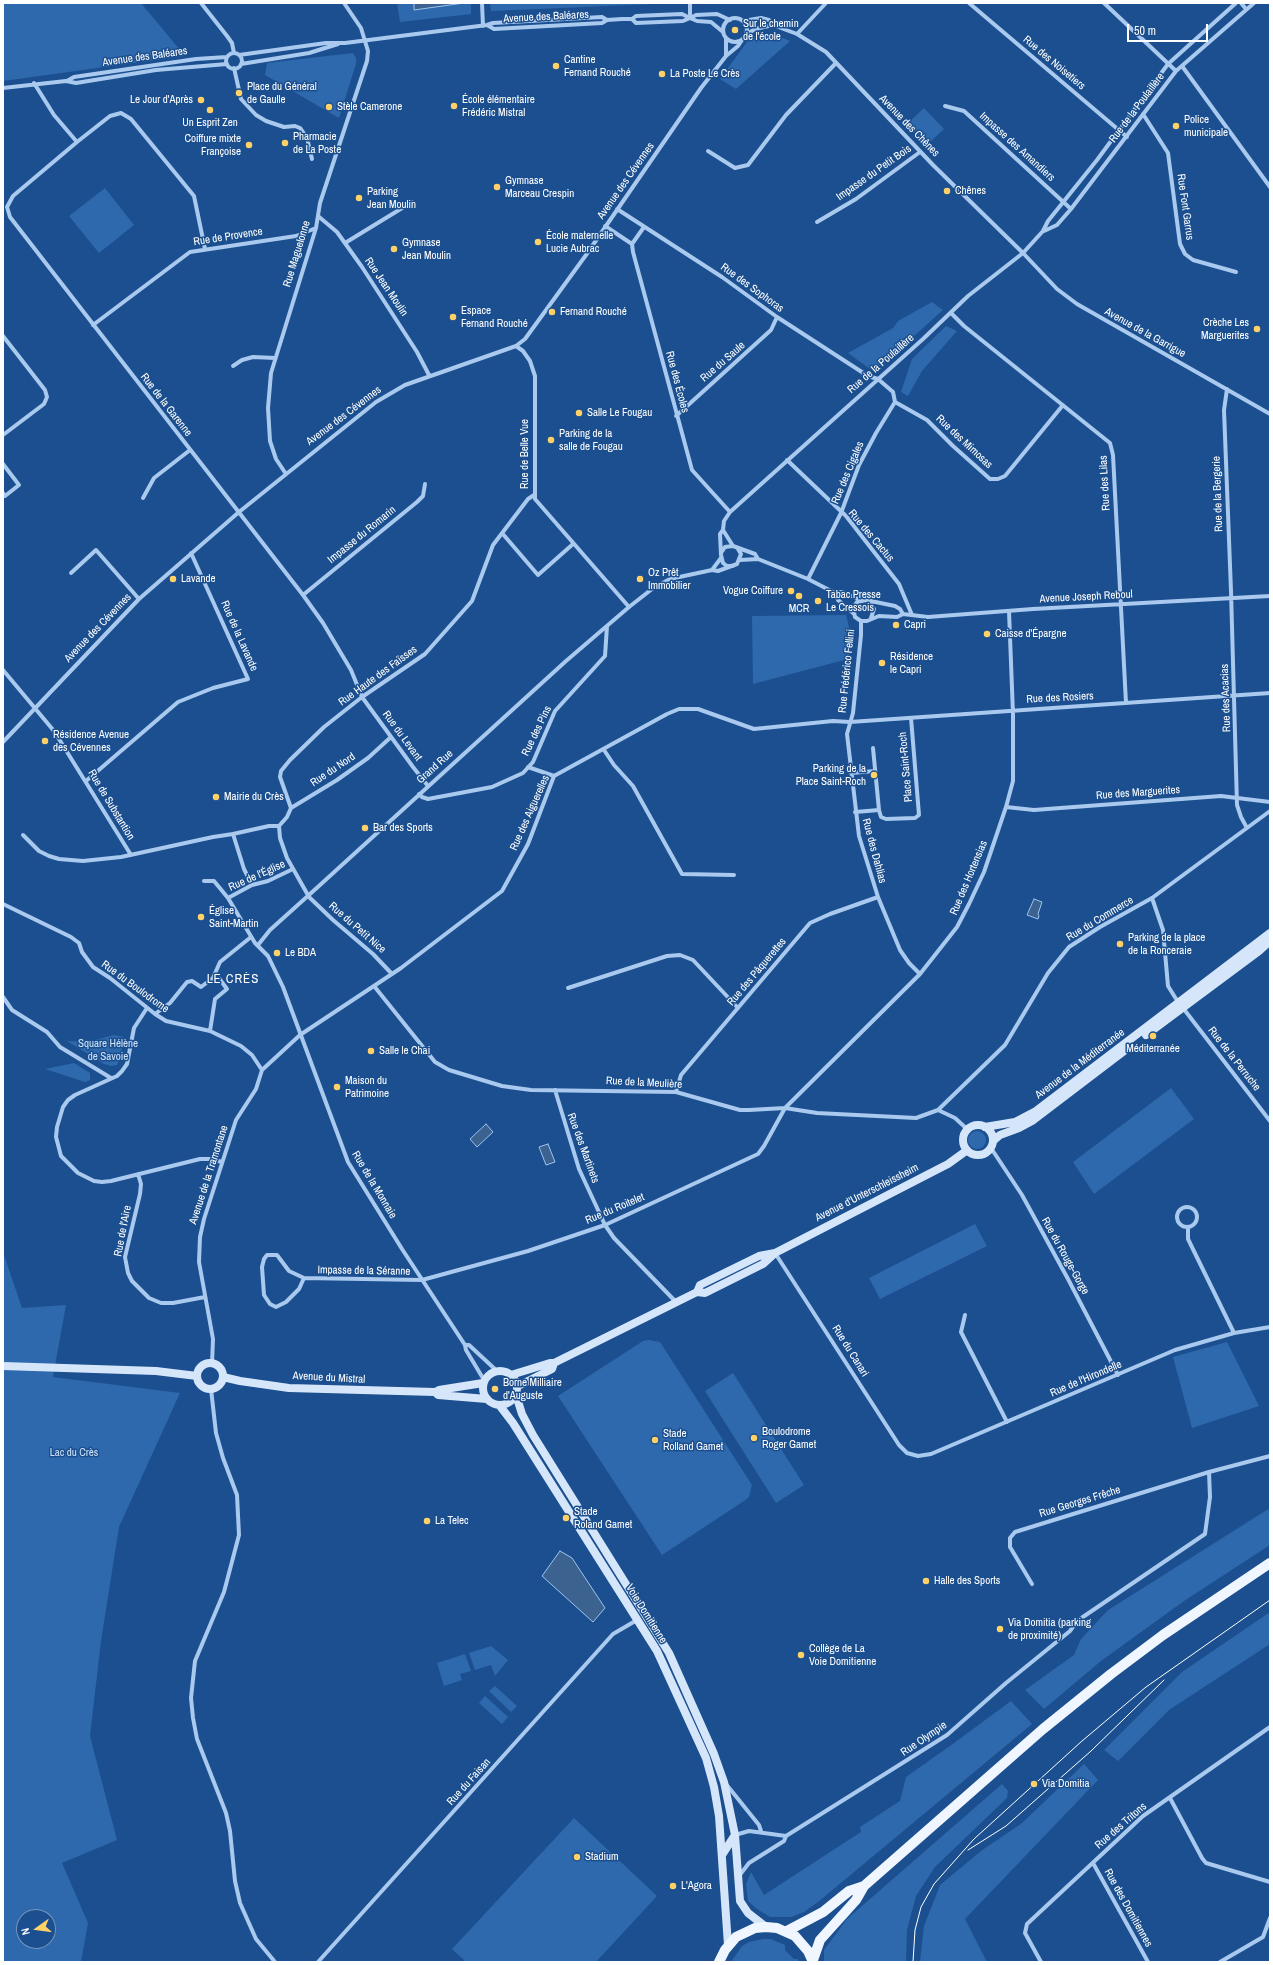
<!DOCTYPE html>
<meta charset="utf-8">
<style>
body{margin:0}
#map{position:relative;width:1273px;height:1965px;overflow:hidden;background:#1b4f8f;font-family:"Archivo Narrow",sans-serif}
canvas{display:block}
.frame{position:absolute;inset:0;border:4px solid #fff;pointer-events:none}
.north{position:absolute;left:16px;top:1909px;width:40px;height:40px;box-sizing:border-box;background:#1b4f8f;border:1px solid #7695bc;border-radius:50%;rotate:256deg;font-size:11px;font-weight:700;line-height:16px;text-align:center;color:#fff}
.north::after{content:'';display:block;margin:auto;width:14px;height:18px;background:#ffd166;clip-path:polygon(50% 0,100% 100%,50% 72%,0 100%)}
.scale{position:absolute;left:1127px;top:24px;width:81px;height:18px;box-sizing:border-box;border:2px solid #fff;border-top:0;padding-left:5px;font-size:12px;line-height:14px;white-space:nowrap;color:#fff;-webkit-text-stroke:3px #1b4f8f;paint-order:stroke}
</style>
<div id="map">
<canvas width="1273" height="1965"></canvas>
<div class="frame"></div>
<div class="north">N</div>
<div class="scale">50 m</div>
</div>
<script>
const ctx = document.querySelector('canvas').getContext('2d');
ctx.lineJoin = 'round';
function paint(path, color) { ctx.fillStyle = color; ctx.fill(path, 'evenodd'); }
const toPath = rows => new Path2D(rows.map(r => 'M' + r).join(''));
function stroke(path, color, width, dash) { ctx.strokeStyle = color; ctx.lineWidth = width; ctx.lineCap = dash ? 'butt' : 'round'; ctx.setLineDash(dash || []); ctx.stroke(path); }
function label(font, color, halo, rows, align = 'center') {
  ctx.font = font + ' "Archivo Narrow",sans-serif'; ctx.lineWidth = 3; ctx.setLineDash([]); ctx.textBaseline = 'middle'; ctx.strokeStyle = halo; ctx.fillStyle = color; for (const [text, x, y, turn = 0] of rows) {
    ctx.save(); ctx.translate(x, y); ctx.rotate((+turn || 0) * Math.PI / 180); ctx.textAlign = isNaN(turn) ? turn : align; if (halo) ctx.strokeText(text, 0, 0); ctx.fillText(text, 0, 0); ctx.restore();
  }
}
paint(toPath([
 [3,3,141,3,185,56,3,81],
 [397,3,471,3,471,14,400,22],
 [490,3,678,3,491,11],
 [758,34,773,34,790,41,736,89,720,79,747,42],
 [353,53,356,58,356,64,339,118,265,75,267,63],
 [924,108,944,129,926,146,906,125],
 [105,188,134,225,99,253,69,216],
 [932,302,943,310,874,372,848,353,893,328,898,321],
 [946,326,957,331,922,371,908,396,901,392,912,359],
 [846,615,853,643,848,659,753,684,752,616],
 [114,1035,124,1037,120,1060,117,1065,112,1066,104,1064,67,1041,87,1042],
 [74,1063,90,1073,90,1080,85,1082,45,1069],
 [1171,1088,1194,1119,1094,1194,1073,1162],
 '968 1140a9 9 0 1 1 18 0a9 9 0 1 1-18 0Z',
 [975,1224,987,1246,880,1299,869,1278],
 [3,1252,22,1308,66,1305,53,1377,180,1393,119,1527,101,1641,90,1736,117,1840,62,1863,88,1923,81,1962,3,1962],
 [24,1917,48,1917,48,1941,24,1941],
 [649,1340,660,1342,752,1485,749,1497,744,1501,662,1555,558,1396,643,1341],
 [1227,1342,1259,1406,1192,1428,1173,1357],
 [733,1373,804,1485,776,1503,705,1391],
 [1270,1508,1270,1545,1184,1601,1101,1661,1044,1709,1025,1690,1074,1655,1081,1639,1108,1610],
 [1270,1612,1270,1644,1169,1710,1118,1761,1104,1750,1182,1672],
 [491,1646,508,1660,495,1676,491,1665,475,1670,469,1653],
 [465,1654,471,1671,460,1674,462,1680,444,1686,437,1663],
 [495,1686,517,1706,511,1712,489,1691],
 [485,1696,508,1717,502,1724,479,1703],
 [1011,1701,1032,1724,818,1902,804,1912,791,1917,770,1917,757,1909,748,1901,746,1884,751,1872,764,1895,861,1832,860,1827,900,1801,906,1777,954,1743],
 [1084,1764,1098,1780,965,1919,987,1962,920,1962,924,1926,940,1885,981,1851,1022,1823],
 [1002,1784,1008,1791,1007,1798,935,1867,916,1896,907,1930,906,1962,824,1962,824,1950,847,1919],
 [574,1818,657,1896,596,1962,466,1962,452,1949],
 [763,1939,771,1939,785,1945,785,1950,794,1959,798,1959,799,1962,731,1962,742,1946,749,1942]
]), '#2e69ad');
const water = toPath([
 [414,3,464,3,414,10,414,3],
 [1034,899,1042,902,1038,914,1039,916,1038,919,1027,915,1034,899],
 [486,1124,493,1132,477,1147,470,1139,486,1124],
 [548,1144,555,1162,546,1165,539,1147,548,1144],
 [560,1551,572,1558,605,1608,593,1622,542,1576,560,1551]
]);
paint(water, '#3c6290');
stroke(water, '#9cc4f0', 1);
stroke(toPath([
 [201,3,227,36,232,43,234,53],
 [482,3,483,26],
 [690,3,690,18],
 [969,3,1127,137],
 [1104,3,1176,71],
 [1241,3,1246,9],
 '723 30a12 12 0 1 1 24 0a12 12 0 1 1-24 0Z',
 [632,19,636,16,682,14,690,18,696,15,717,14,730,20],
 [743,21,761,18,769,20,773,25,797,34,826,52,933,165,1023,253,1057,289,1077,304,1270,414],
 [487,25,494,29,602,23,607,20,622,19,632,19,636,23,683,21,690,18,697,21,711,22,723,32],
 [747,34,755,29,773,25],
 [797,34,826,3],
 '226 61a8 8 0 1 1 16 0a8 8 0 1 1-16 0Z',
 [239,55,326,43,345,43,487,25,493,23,602,17,607,20],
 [726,56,726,38],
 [241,64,309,53,338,44],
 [1182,66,1270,187],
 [234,68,241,99,256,115,266,121,284,127,295,126,300,128,307,138,312,159],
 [67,81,74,77,196,59,227,57],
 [34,83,54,115,77,142],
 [3,88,66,81,76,83,156,70,227,64],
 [945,106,964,111,1071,209],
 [1143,114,1168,153,1180,244,1185,254,1193,260,1236,272],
 [708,151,735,168,748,165,786,115,836,63],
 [617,209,722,277,777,317,868,376,878,379,893,392,895,402,876,433,859,465,841,513,808,579],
 [318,216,337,232,362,267,417,352,429,375],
 [817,222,856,199,920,152],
 [605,226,632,244],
 [644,227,632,244,633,252,692,470,730,512],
 [1044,231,1057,225,1071,209,1176,71,1254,3],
 [345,243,412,202],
 [205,249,194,196,131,119,121,113,110,116,77,142,13,196,7,207,10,217,303,595,323,623,351,670,362,697,413,767,428,786],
 [951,313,964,326,1110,443,1113,455,1126,703],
 [93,325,190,252,296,236,316,228],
 [3,336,45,390,47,397,44,404,3,435],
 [516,346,523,351,530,361,535,376,535,499,629,607],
 [233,366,242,360,253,357,275,358],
 [1227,389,1224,410,1231,591,1237,805,1241,817,1247,828],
 [895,402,927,420,953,446,990,479,998,479,1005,476,1063,405],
 [676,416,771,330,777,317],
 [787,460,846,516,899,584,912,615],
 [3,464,19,485,5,496,3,493],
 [286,474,276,459,270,441,268,408,271,373,316,228,320,203,367,61,368,51,361,28,344,3],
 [143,498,154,478,190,450],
 [723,530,733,546,755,554,758,559],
 [502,533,538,575,573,544],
 [721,553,725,547,733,546],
 [740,560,758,559,808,579,835,593,842,592,861,600],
 [733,566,727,566,723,563,721,555,720,534,723,530,724,521,730,512,923,339,968,296,1023,253,1043,231,1048,221,1097,160,1168,64,1236,3],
 [712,570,721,558],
 [71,573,96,550,139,599],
 [835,593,838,600,853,613],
 [303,595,417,502,423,496,425,484],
 [870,602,874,609,871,618],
 [903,614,900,609,895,606,866,600,857,602,853,608,855,617,861,621,867,621,879,616,897,617,903,614,928,617,1033,609,1270,596],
 [861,621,861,635,853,713,847,734,859,836,878,897,900,950,909,963,920,974],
 [3,670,54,731,131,855],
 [391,737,368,758,337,780,291,808,287,817,279,826,280,838,287,858,309,897,333,920,373,954,392,974],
 [3,742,139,599,239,512,376,402,405,385,516,346,525,339,586,255,701,88,726,56,738,46,742,40],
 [873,748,879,810,881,817,886,819,915,818,919,815,911,718],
 [604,750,614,765,633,786,682,874,734,875],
 [528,767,554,776],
 [851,773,875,771],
 [86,781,178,702,213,688,248,679,191,553],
 [419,794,422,797,428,799,492,787,523,773,533,762,555,711,605,656,607,626],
 [1006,807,1034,810,1221,796,1270,802],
 [291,808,280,777,281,771,290,760,324,727,362,697,425,654,472,601,493,545,528,499,534,495],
 [855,812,879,810],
 [233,834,244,869,252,885],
 [23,835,39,851,49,856,59,859,83,861,121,857,213,837,233,834,269,826,279,826],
 [204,881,214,881,228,898,255,943,268,956,283,987,348,1162,402,1249,465,1345,466,1350,484,1380],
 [228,898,252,885,268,881,293,869],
 [1152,898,1163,930,1168,986,1178,1002],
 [3,904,71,937,79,943,82,952,93,967,110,978,155,1014,166,1021,210,1031,241,1046,252,1055,262,1070],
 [258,945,270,930,320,885,566,661,629,607,652,589,670,579,712,570,718,571,737,564,741,554,738,549],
 [374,986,435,1062,449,1070,502,1086,531,1090,676,1092,740,1110,749,1110,785,1108,817,1113,916,1118,938,1110,955,1118,967,1129],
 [568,988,667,956,680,955,693,960,738,1008],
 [3,997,12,1010,47,1032,60,1047,111,1078],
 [147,1008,134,1028,127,1064,122,1071,117,1076,75,1095,68,1100,63,1107,57,1127,56,1137,61,1156,78,1173,94,1181,102,1182,111,1181,200,1159,211,1159,222,1162],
 [1183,1008,1270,1121],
 [155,1014,170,1003,187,982,192,981,201,987,213,978,220,962,251,937],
 [210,1031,215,999,227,989,215,973],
 [555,1090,579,1169,605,1225,614,1238,676,1302],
 [676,1092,681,1075,810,923,830,914,878,897],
 [938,1110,1005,1045,1048,973,1069,947,1100,927,1152,898,1270,811],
 [991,1148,1022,1195,1068,1279,1118,1375],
 [138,1174,141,1184,140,1194,125,1257,128,1273,132,1281,149,1298,161,1303,173,1303,205,1297],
 '1177 1217a10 10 0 1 1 20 0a10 10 0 1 1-20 0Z',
 [1188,1227,1188,1239,1234,1333],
 [775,1253,899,1445,907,1453,918,1456,931,1454,1175,1350,1234,1333,1270,1327],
 [304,1278,299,1289,286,1302,276,1307,270,1304,264,1295,262,1267,264,1259,267,1255,277,1255,289,1271,304,1278,422,1280,528,1251,605,1225,758,1154,764,1146,785,1108,920,974,957,927,969,904,984,872,1006,807,1013,781,1013,714,1009,611],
 [965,1315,961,1332,1007,1422],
 [465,1345,469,1345,497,1371],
 [212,1364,213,1339,199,1262,200,1237,204,1219,236,1120,256,1089,262,1070,300,1035,401,968,502,891,528,844,554,776,667,714,679,709,698,709,754,729,833,721,850,722,1270,693],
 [211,1389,216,1433,223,1458,237,1495,239,1535,224,1592,195,1661,191,1698,193,1718,197,1739,226,1813,230,1831,235,1881,240,1903,256,1939,275,1962],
 [1209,1472,1270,1456],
 [726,1784,759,1825,761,1831],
 [1170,1798,1202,1858,1206,1863,1270,1882],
 [735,1835,749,1831,786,1836,947,1735,1006,1683,1070,1631,1077,1621,1205,1534,1210,1497,1209,1472,1015,1532,1010,1538,1010,1547,1032,1584],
 [1093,1863,1148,1962],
 [739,1876,749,1863,784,1841,786,1836],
 [318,1962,613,1634,637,1620],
 [1041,1962,1025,1933,1027,1924,1143,1816,1270,1727],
 [1220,1962,1263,1937,1270,1918]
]), '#a9c9ee', 4);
stroke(toPath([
 [1146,1035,1259,951,1270,941],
 '963 1140a15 15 0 1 1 30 0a15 15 0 1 1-30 0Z',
 [985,1127,1015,1122,1036,1111,1270,933],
 [993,1141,1000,1135,1019,1128,1032,1121,1124,1051],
 [697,1292,700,1285,759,1256,775,1253,948,1164,966,1151],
 '197 1376a13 13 0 1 1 26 0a13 13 0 1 1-26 0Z',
 [3,1366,156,1371,197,1376],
 '483 1388a17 17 0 1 1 34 0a17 17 0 1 1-34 0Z',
 [511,1375,550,1363,554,1363,697,1292,705,1293,763,1264,775,1253],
 [223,1377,240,1381,289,1388,435,1392,438,1395,487,1399],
 [518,1386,552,1369,554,1363],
 [435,1392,439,1390,483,1383],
 [516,1395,522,1414,533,1435,669,1653,714,1754,724,1782,735,1835,740,1901,748,1913,766,1927],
 [500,1406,513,1423,657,1651,706,1758,714,1787,719,1816,728,1945],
 [722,1855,735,1835]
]), '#d6e6fa', 8);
stroke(toPath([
 [787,1931,823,1912,849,1891,864,1886,1043,1729,1111,1674,1163,1635,1270,1563],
 [813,1960,820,1940,856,1900,864,1886],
 [719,1962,725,1950,736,1937,755,1928,766,1927,777,1928,795,1936,808,1951,813,1962]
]), '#f0f6ff', 10);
stroke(toPath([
 [968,1850,1006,1826,1091,1751,1164,1680],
 [913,1962,915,1930,921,1907,934,1884,974,1839,1082,1741,1146,1687,1270,1600]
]), '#fff', 1);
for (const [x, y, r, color] of [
 [735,30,4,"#ffd166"],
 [556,66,4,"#ffd166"],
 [662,74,4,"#ffd166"],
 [239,93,4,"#ffd166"],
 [201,100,4,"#ffd166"],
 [454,106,4,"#ffd166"],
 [329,107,4,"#ffd166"],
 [210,110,4,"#ffd166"],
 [1176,126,4,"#ffd166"],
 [285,143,4,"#ffd166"],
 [249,145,4,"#ffd166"],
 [497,187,4,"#ffd166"],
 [947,191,4,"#ffd166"],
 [359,198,4,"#ffd166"],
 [538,242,4,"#ffd166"],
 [394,249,4,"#ffd166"],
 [552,312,4,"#ffd166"],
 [453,317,4,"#ffd166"],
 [1257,329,4,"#ffd166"],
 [579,413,4,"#ffd166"],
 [551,440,4,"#ffd166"],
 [173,579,4,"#ffd166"],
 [640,579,4,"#ffd166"],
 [791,591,4,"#ffd166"],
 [799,596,4,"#ffd166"],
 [818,601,4,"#ffd166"],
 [896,625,4,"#ffd166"],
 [987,634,4,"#ffd166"],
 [882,663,4,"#ffd166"],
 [45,741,4,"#ffd166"],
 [874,775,4,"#ffd166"],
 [216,797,4,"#ffd166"],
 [365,828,4,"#ffd166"],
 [201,917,4,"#ffd166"],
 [1120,944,4,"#ffd166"],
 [277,953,4,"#ffd166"],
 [1153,1036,4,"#ffd166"],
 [371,1051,4,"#ffd166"],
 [337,1087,4,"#ffd166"],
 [495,1389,4,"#ffd166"],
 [754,1438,4,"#ffd166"],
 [655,1440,4,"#ffd166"],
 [566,1518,4,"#ffd166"],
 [427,1521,4,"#ffd166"],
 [926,1581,4,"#ffd166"],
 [1000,1629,4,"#ffd166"],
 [801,1655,4,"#ffd166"],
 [1034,1784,4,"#ffd166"],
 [577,1857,4,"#ffd166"],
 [673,1886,4,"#ffd166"]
]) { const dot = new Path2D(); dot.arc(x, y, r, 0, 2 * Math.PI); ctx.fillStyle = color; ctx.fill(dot); stroke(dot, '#1b4f8f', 1.5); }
label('11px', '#fff', '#1b4f8f', [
 ["Avenue des Baléares",546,17,-3],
 ["Avenue des Baléares",145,57,-8],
 ["Rue des Noisetiers",1054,63,40],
 ["Rue de la Poulaillère",1137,108,-53],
 ["Avenue des Chênes",909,126,46],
 ["Impasse des Amandiers",1017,147,42],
 ["Impasse du Petit Bois",874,173,-35],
 ["Avenue des Cévennes",626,181,-55],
 ["Rue Font Garrus",1185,207,82],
 ["Rue de Provence",228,237,-9],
 ["Rue Maguelonne",297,254,-73],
 ["Rue Jean Moulin",386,287,56],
 ["Rue des Sophoras",752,288,36],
 ["Avenue de la Garrigue",1145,333,29],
 ["Rue du Saule",723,362,-41],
 ["Rue de la Poulaillère",881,364,-41],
 ["Rue des Écoles",677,382,75],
 ["Rue de la Garenne",166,405,52],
 ["Avenue des Cévennes",344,416,-37],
 ["Rue des Mimosas",964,442,43],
 ["Rue de Belle Vue",525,454,-90],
 ["Rue des Cigales",848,473,-67],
 ["Rue des Lilas",1105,483,-93],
 ["Rue de la Bergerie",1218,494,-92],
 ["Impasse du Romarin",362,535,-39],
 ["Rue des Cactus",871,536,50],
 ["Avenue Joseph Reboul",1086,597,-3],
 ["Avenue des Cévennes",98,628,-46],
 ["Rue de la Lavande",239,636,66],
 ["Rue Frédérico Fellini",847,671,-84],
 ["Rue Haute des Faïsses",378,676,-36],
 ["Rue des Rosiers",1060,698,-3],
 ["Rue des Acacias",1226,698,-92],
 ["Rue des Pins",537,731,-64],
 ["Rue du Levant",402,736,54],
 ["Grand Rue",435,767,-42],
 ["Place Saint-Roch",906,767,-95],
 ["Rue du Nord",333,770,-34],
 ["Rue des Marguerites",1138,793,-4],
 ["Rue de Substantion",111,805,59],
 ["Rue des Aiguerelles",530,813,-66],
 ["Rue des Dahlias",874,851,75],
 ["Rue de l'Église",257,876,-24],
 ["Rue des Hortensias",969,878,-67],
 ["Rue du Commerce",1100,919,-31],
 ["Rue du Petit Nice",357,928,41],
 ["Rue des Pâquerettes",757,972,-50],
 ["Rue du Boulodrome",135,987,36],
 ["Rue de la Perruche",1234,1059,52],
 ["Avenue de la Méditerranée",1080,1064,-37],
 ["Rue de la Meulière",644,1083,3],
 ["Rue des Martinets",583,1148,70],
 ["Avenue de la Tramontane",209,1175,-72],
 ["Rue de la Monnaie",374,1185,59],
 ["Avenue d'Unterschleissheim",867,1193,-27],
 ["Rue du Roitelet",615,1209,-23],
 ["Rue de l'Aire",123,1231,-79],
 ["Rue du Rouge-Gorge",1065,1256,61],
 ["Impasse de la Séranne",364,1271,1],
 ["Rue du Canari",850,1351,58],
 ["Avenue du Mistral",329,1378,3],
 ["Rue de l'Hirondelle",1086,1379,-23],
 ["Rue Georges Frêche",1080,1502,-17],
 ["Voie Domitienne",646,1614,58],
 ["Rue Olympie",924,1739,-34],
 ["Rue du Faisan",469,1782,-48],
 ["Rue des Tritons",1121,1826,-41],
 ["Rue des Domitiennes",1128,1908,61]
]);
label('11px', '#fff', '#1b4f8f', [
 ["Sur le chemin",743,24],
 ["de l'école",743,37],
 ["Cantine",564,60],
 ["Fernand Rouché",564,73],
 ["La Poste Le Crès",670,74],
 ["Place du Général",247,87],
 ["de Gaulle",247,100],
 ["Le Jour d'Après",193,100,"right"],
 ["École élémentaire",462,100],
 ["Frédéric Mistral",462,113],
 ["Stèle Camerone",337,107],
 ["Police",1184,120],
 ["municipale",1184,133],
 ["Un Esprit Zen",210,123,"center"],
 ["Pharmacie",293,137],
 ["de La Poste",293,150],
 ["Coiffure mixte",241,139,"right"],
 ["Françoise",241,152,"right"],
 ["Gymnase",505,181],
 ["Marceau Crespin",505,194],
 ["Chênes",955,191],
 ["Parking",367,192],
 ["Jean Moulin",367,205],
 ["École maternelle",546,236],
 ["Lucie Aubrac",546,249],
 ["Gymnase",402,243],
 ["Jean Moulin",402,256],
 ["Espace",461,311],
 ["Fernand Rouché",461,324],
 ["Fernand Rouché",560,312],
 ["Crèche Les",1249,323,"right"],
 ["Marguerites",1249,336,"right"],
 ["Salle Le Fougau",587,413],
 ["Parking de la",559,434],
 ["salle de Fougau",559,447],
 ["Oz Prêt",648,573],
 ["Immobilier",648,586],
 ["Lavande",181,579],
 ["Vogue Coiffure",783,591,"right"],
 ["Tabac Presse",826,595],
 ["Le Cressois",826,608],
 ["MCR",799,609,"center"],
 ["Capri",904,625],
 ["Caisse d'Épargne",995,634],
 ["Résidence",890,657],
 ["le Capri",890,670],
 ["Résidence Avenue",53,735],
 ["des Cévennes",53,748],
 ["Parking de la",866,769,"right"],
 ["Place Saint-Roch",866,782,"right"],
 ["Mairie du Crès",224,797],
 ["Bar des Sports",373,828],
 ["Église",209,911],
 ["Saint-Martin",209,924],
 ["Parking de la place",1128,938],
 ["de la Ronceraie",1128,951],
 ["Le BDA",285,953],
 ["Méditerranée",1153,1049,"center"],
 ["Salle le Chai",379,1051],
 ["Maison du",345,1081],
 ["Patrimoine",345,1094],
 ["Borne Milliaire",503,1383],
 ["d'Auguste",503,1396],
 ["Boulodrome",762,1432],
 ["Roger Gamet",762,1445],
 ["Stade",663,1434],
 ["Rolland Gamet",663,1447],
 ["Stade",574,1512],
 ["Roland Gamet",574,1525],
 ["La Telec",435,1521],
 ["Halle des Sports",934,1581],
 ["Via Domitia (parking",1008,1623],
 ["de proximité)",1008,1636],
 ["Collège de La",809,1649],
 ["Voie Domitienne",809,1662],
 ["Via Domitia",1042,1784],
 ["Stadium",585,1857],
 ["L'Agora",681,1886]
], 'left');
label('11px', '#cfe3fa', '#1b4f8f', [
 ["Square Hélène",108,1044],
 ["de Savoie",108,1057],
 ["Lac du Crès",74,1453]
]);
ctx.letterSpacing = '1px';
label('13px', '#fff', '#1b4f8f', [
 ["LE CRÈS",233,980]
]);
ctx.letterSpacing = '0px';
</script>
